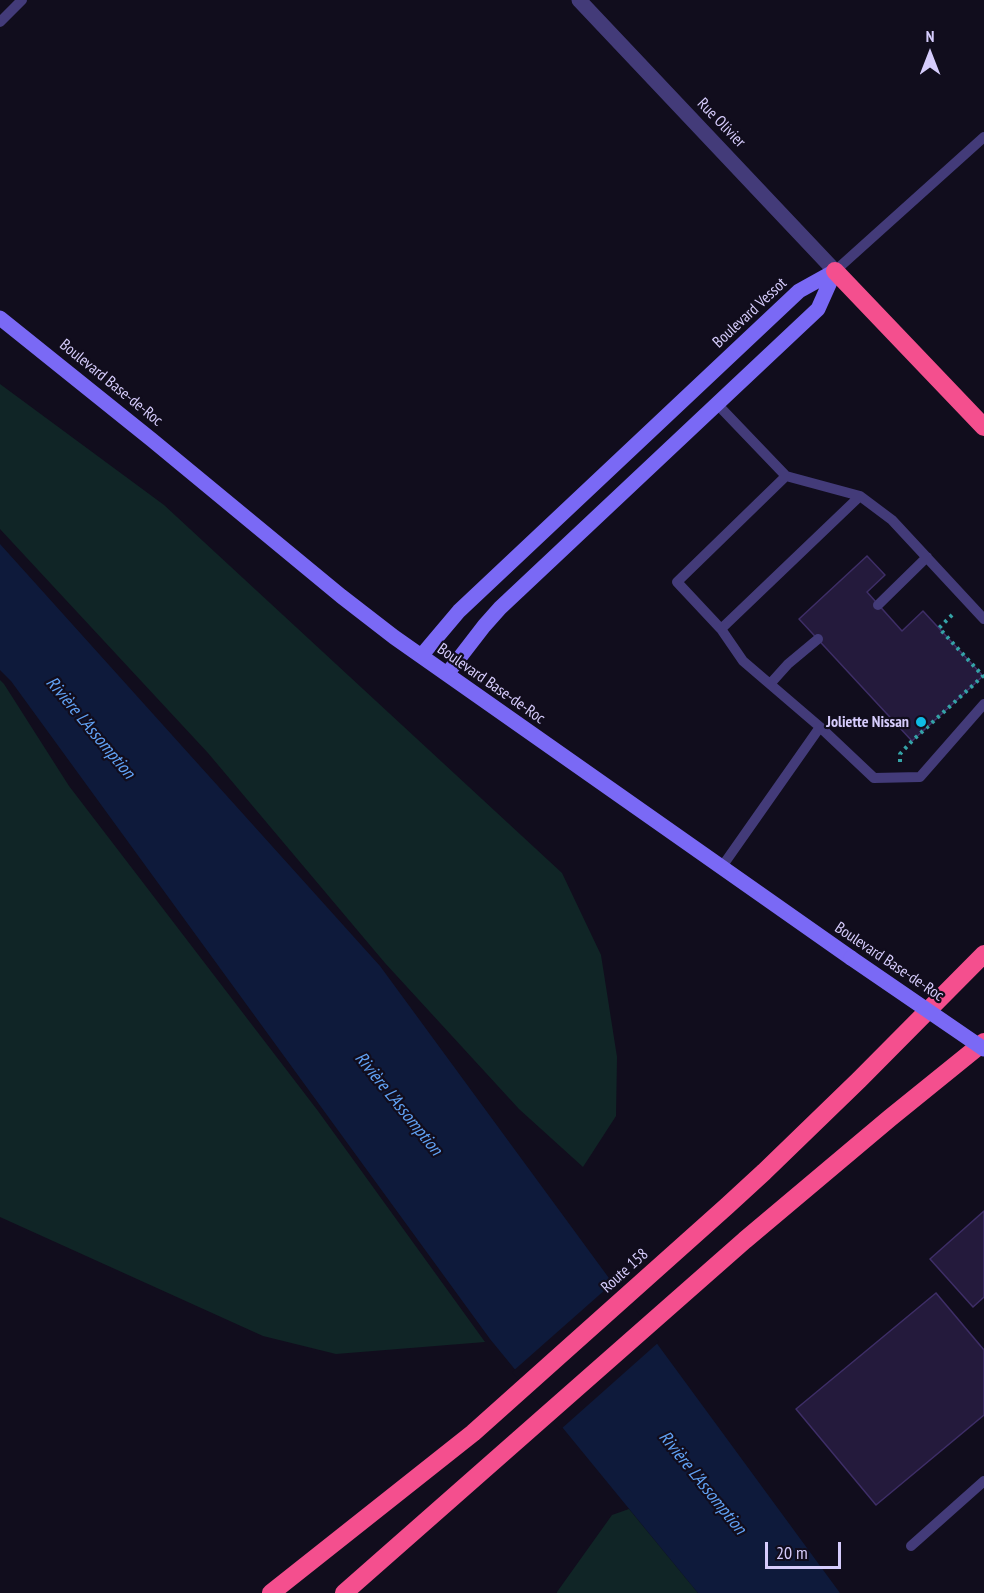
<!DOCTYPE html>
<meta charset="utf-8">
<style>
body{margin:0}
#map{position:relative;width:984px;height:1593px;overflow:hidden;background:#110d1d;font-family:"PT Sans Narrow",sans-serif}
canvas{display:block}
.north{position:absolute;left:900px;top:24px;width:60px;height:60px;-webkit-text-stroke:4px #110d1d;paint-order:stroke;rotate:0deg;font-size:16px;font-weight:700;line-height:24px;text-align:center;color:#d6ccfc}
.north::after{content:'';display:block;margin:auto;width:21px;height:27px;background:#d6ccfc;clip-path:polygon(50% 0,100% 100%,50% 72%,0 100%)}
.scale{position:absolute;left:765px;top:1542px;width:76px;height:27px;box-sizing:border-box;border:3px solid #d6ccfc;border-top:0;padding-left:8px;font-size:18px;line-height:21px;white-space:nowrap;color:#d6ccfc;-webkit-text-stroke:4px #110d1d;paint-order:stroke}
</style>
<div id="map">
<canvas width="984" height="1593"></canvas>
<div class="north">N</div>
<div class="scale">20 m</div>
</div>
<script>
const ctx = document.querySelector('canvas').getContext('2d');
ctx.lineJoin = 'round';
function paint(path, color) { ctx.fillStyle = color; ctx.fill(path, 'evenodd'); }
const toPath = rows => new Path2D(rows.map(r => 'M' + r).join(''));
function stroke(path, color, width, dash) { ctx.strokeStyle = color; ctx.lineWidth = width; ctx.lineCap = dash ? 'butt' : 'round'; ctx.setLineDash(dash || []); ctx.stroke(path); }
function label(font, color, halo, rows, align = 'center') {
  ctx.font = font + ' "PT Sans Narrow",sans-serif'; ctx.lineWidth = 4.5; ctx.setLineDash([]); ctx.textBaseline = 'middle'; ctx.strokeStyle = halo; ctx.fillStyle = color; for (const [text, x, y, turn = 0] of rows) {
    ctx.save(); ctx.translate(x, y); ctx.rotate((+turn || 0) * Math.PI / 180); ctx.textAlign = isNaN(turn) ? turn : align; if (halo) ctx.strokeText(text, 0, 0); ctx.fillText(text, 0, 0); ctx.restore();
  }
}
paint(toPath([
 [0,384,164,505,562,873,601,955,617,1057,616,1116,583,1167,519,1109,385,963,208,753,0,529],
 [0,680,4,684,69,786,318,1111,485,1342,336,1354,263,1336,0,1217],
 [629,1509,698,1593,557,1593,557,1592,612,1515]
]), '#102526');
paint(toPath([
 [0,544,380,966,840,1593,698,1593,490,1339,11,681,0,670]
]), '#0e1a3b');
paint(toPath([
 [615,1281,659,1342,560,1430,512,1372]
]), '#110d1d');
const building = toPath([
 [867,556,885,575,867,592,902,631,923,611,983,676,912,741,799,619,867,556],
 [984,1211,984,1297,973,1307,930,1259,984,1211],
 [936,1293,984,1350,984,1415,876,1505,796,1409,936,1293]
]);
paint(building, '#241a3c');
stroke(building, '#3e2e67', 1.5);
stroke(toPath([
 [900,762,900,754,912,741,983,676,939,628,954,613]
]), '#35a3a7', 4, [3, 4.5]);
stroke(toPath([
 [0,22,22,0],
 [835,271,984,137],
 [717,404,786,476,860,496,721,629,677,582,786,476],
 [860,496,892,520,984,619],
 [878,605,927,557],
 [721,629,743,661,820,727,874,778,920,777,984,704],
 [770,684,788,664,818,639],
 [721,868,820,727],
 [911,1546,984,1481]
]), '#433b79', 10);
stroke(toPath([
 [579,0,835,271]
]), '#433b79', 15);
stroke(toPath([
 [0,318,152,440,341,596,394,637,851,958],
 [421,656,459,611,799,291,835,271],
 [447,674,484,626,500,608,818,309,835,271]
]), '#7a69f5', 15);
stroke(toPath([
 [835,271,984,427],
 [271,1593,473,1433,727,1206,764,1172,859,1080,984,954],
 [344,1593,745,1240,890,1118,984,1042]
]), '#f44f8e', 18);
stroke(toPath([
 [851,958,984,1049]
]), '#7a69f5', 15);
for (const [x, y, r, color] of [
 [921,722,6,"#0fbbe5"]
]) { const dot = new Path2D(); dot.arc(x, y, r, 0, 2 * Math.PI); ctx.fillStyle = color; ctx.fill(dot); stroke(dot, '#110d1d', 2); }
label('16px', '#d6ccfc', '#110d1d', [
 ["Rue Olivier",721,123,46],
 ["Boulevard Vessot",750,313,-43],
 ["Boulevard Base-de-Roc",111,383,39],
 ["Boulevard Base-de-Roc",491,684,35],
 ["Boulevard Base-de-Roc",889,962,34],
 ["Route 158",625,1271,-42]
]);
label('bold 16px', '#d6ccfc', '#110d1d', [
 ["Joliette Nissan",909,722]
], 'right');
label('italic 18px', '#61a2f5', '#110d1d', [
 ["Rivière L'Assomption",90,728,50],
 ["Rivière L'Assomption",398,1104,51],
 ["Rivière L'Assomption",702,1483,51]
]);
</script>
